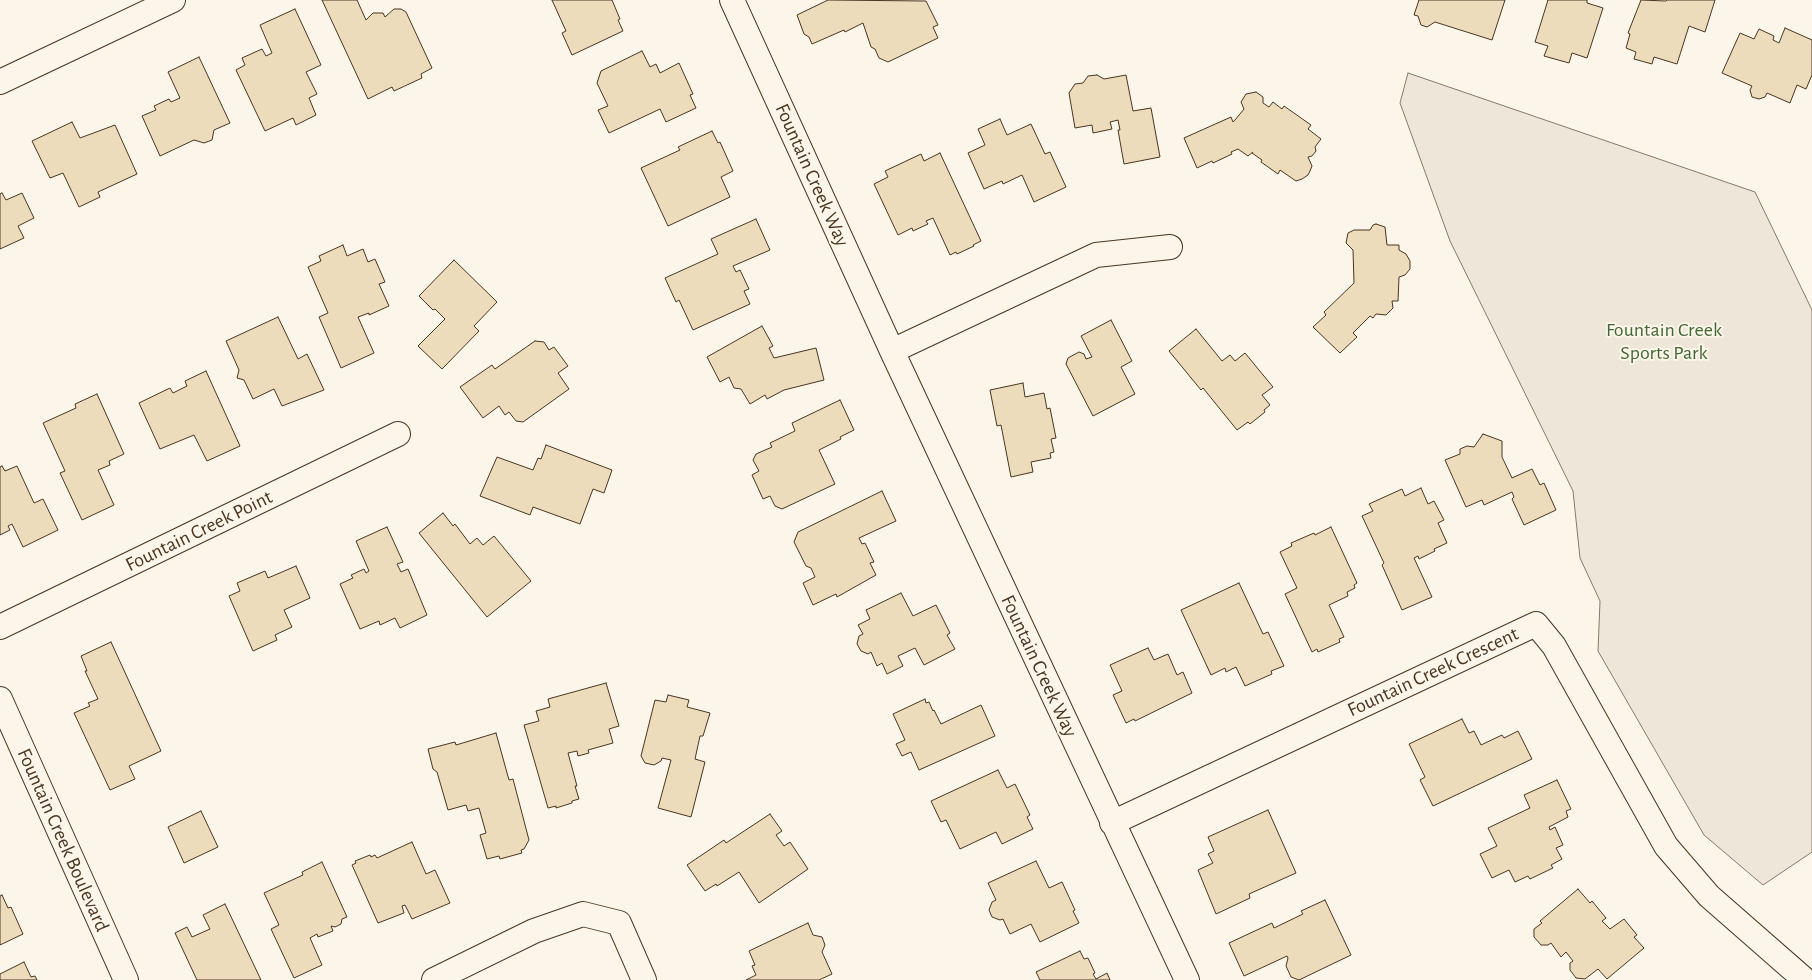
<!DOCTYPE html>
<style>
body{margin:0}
canvas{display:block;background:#fbf6e9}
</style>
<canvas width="1812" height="980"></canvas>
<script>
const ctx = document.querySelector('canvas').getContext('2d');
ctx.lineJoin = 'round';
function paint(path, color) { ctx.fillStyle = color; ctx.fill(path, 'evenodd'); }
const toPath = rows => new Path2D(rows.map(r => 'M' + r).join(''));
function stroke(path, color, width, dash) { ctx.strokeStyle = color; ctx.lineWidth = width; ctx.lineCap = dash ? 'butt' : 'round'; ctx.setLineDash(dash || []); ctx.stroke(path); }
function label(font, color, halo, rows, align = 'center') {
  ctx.font = font + ' "Alegreya Sans",sans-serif'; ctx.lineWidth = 4; ctx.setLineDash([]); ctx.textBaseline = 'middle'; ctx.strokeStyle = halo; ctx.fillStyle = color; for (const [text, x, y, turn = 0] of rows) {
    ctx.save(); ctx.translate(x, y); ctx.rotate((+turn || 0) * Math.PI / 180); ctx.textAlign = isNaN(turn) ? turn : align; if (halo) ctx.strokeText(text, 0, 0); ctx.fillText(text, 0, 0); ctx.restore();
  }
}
const green = toPath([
 [1408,73,1755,192,1812,310,1812,852,1763,885,1704,835,1598,651,1600,601,1580,558,1573,491,1450,241,1400,103,1408,73]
]);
paint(green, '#ede6d9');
stroke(green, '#887966', 1);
const building = toPath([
 [322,0,357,0,366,20,373,13,383,13,385,17,394,9,401,9,406,12,432,68,421,74,422,78,394,91,392,87,368,99,322,0],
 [552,0,612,0,620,19,618,20,623,31,572,55,562,33,566,31,552,0],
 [828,0,926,1,938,25,933,27,938,38,888,62,879,58,875,49,871,47,863,23,845,32,844,30,812,44,809,37,804,34,797,15,828,0],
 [1419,0,1505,0,1492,40,1435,22,1427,27,1421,25,1418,16,1414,15,1419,0],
 [1548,0,1587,0,1587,3,1603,8,1587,58,1572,53,1569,63,1544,56,1548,46,1535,42,1548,0],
 [1641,0,1666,1,1667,0,1715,0,1705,32,1689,26,1677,64,1654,57,1652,64,1634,59,1636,52,1626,48,1630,34,1628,33,1641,0],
 [295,9,321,65,306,72,317,94,309,98,316,115,296,125,293,118,265,131,236,70,245,65,242,58,262,49,266,56,272,53,260,25,295,9],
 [1785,28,1812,40,1812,75,1806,89,1797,85,1790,103,1767,93,1765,97,1759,99,1752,97,1750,90,1752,86,1722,73,1740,33,1754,39,1759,29,1774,36,1773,40,1779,43,1785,28],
 [642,51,650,67,656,64,660,73,679,63,693,94,690,95,696,108,666,122,660,109,609,133,598,110,608,106,597,83,601,71,642,51],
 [199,57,230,123,214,130,212,140,204,143,194,140,160,156,142,116,156,110,154,106,169,99,171,102,180,98,168,72,199,57],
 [1097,75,1104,79,1126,75,1133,111,1151,108,1160,157,1124,164,1118,130,1120,130,1118,120,1110,122,1112,129,1093,133,1092,125,1075,128,1069,93,1075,84,1083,83,1088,76,1097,75],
 [1256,92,1263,97,1263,103,1269,107,1273,102,1282,109,1284,106,1311,125,1308,129,1321,139,1315,147,1316,151,1312,156,1308,157,1312,166,1310,171,1308,175,1302,179,1296,181,1280,170,1278,174,1261,162,1262,160,1252,153,1253,152,1248,156,1238,149,1231,152,1232,154,1213,163,1212,161,1197,168,1184,138,1231,117,1233,122,1235,120,1244,109,1241,102,1246,94,1256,92],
 [1000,119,1007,135,1031,124,1045,154,1050,152,1066,187,1034,202,1022,175,1003,184,1002,181,984,189,968,153,985,145,978,129,1000,119],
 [72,122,80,138,115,125,137,174,98,192,100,197,79,207,63,173,50,178,32,141,72,122],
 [712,131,718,143,720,142,733,171,721,177,730,197,668,226,641,168,680,150,678,147,712,131],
 [940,153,981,241,973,245,974,246,957,254,956,252,950,255,933,218,926,221,928,224,913,231,912,228,898,235,874,184,888,177,885,171,921,154,924,161,940,153],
 [2,193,6,200,22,193,34,218,18,226,24,238,0,249,0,194,2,193],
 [756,219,770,250,733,266,736,272,740,270,749,289,744,291,750,304,693,330,679,300,676,302,665,278,718,254,711,239,756,219],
 [1376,224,1385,227,1387,245,1399,245,1399,250,1406,254,1410,261,1410,269,1405,275,1399,277,1398,301,1392,301,1393,308,1386,315,1376,314,1373,318,1370,316,1353,333,1357,337,1340,353,1313,327,1326,315,1324,312,1354,283,1353,250,1346,243,1348,233,1354,230,1370,230,1373,225,1376,224],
 [343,245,347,256,363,249,368,262,375,259,385,282,379,284,389,306,369,315,369,313,358,317,374,353,341,368,319,317,328,313,308,267,321,261,319,256,343,245],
 [454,260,497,302,474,326,479,331,442,369,418,346,445,319,435,309,433,310,419,296,454,260],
 [278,317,298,359,307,354,324,390,282,406,274,389,253,399,244,380,237,378,239,370,226,341,278,317],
 [1111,320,1132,361,1121,367,1135,394,1093,416,1066,364,1068,358,1079,352,1084,354,1086,359,1092,357,1081,336,1111,320],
 [762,326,773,346,769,348,774,358,816,348,824,380,784,390,767,399,765,395,750,404,741,389,734,388,729,377,720,382,707,357,762,326],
 [1196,329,1222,361,1230,355,1235,361,1245,353,1273,387,1262,395,1270,405,1264,410,1265,412,1250,424,1248,422,1237,430,1203,388,1201,390,1169,351,1196,329],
 [535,341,544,342,549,350,554,347,568,366,558,373,569,389,523,422,516,421,509,412,505,415,499,406,483,418,460,387,492,365,495,369,535,341],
 [206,371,240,446,207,461,194,435,160,449,139,403,170,388,173,393,187,386,185,381,206,371],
 [1023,383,1025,397,1044,393,1047,409,1050,408,1056,438,1051,439,1054,452,1050,453,1051,458,1031,462,1033,472,1011,477,1001,425,997,426,990,390,1023,383],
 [97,394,124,454,109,461,110,465,98,470,114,505,82,520,60,473,65,471,43,423,76,408,75,404,97,394],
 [840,400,854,430,840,437,841,439,819,450,835,484,782,509,775,506,770,496,763,499,752,475,759,471,753,460,756,454,772,447,770,443,795,431,792,423,840,400],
 [1483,434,1502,441,1502,457,1512,478,1532,469,1540,485,1544,483,1556,510,1524,525,1512,499,1514,497,1512,492,1484,505,1482,500,1466,507,1445,460,1460,454,1460,449,1467,446,1474,447,1483,434],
 [546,445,612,470,604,493,593,489,580,524,533,507,530,515,480,496,497,457,533,470,538,458,541,459,546,445],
 [2,466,5,471,17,466,34,503,43,499,58,530,23,547,12,524,8,526,10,530,0,535,0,467,2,466],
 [1421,488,1428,504,1434,501,1444,520,1438,523,1447,543,1434,549,1435,551,1419,559,1418,556,1414,558,1432,597,1402,610,1382,565,1384,563,1362,516,1373,511,1369,504,1402,489,1405,496,1421,488],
 [882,491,896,521,859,538,862,544,865,543,874,562,870,563,876,575,837,597,836,594,813,605,803,583,815,577,811,568,806,566,794,542,798,532,882,491],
 [443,513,453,526,455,524,470,544,477,538,483,545,494,536,531,581,487,617,419,533,443,513],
 [387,527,403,562,397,564,401,572,408,569,427,615,400,628,395,618,380,625,379,621,360,629,340,584,353,578,351,575,364,569,366,573,369,571,356,541,387,527],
 [1331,527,1357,583,1354,585,1355,588,1347,592,1348,596,1329,605,1344,637,1339,639,1340,642,1318,652,1317,649,1312,652,1285,594,1297,588,1280,552,1292,546,1291,543,1314,533,1315,535,1331,527],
 [296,566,310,598,284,610,292,627,275,635,277,640,253,651,229,596,240,591,237,583,265,571,268,578,296,566],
 [1239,583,1263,634,1268,632,1284,666,1271,671,1272,674,1245,686,1236,667,1226,672,1225,668,1211,675,1181,610,1239,583],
 [901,593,913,616,936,605,950,633,947,635,955,649,924,665,915,648,898,656,903,666,887,674,882,663,877,666,871,652,868,654,861,651,857,644,859,636,863,634,858,625,870,619,866,610,901,593],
 [111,642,161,751,129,766,135,779,110,790,74,713,90,706,88,703,98,699,85,671,87,671,81,656,111,642],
 [1148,648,1154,660,1168,654,1177,675,1183,672,1192,693,1135,721,1134,719,1126,723,1113,695,1122,691,1110,665,1148,648],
 [606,683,619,726,609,729,613,743,588,750,589,753,578,756,577,751,568,753,577,786,575,786,579,799,572,801,572,803,556,808,556,806,548,808,524,725,539,721,536,711,550,707,548,699,606,683],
 [668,695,689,700,687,707,710,713,703,736,700,736,695,759,705,762,691,817,658,808,671,760,662,758,661,761,654,765,645,763,641,756,655,700,666,702,668,695],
 [925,699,926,703,929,702,933,711,934,710,941,724,981,705,995,736,919,770,911,752,902,756,896,744,905,740,893,714,925,699],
 [1462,719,1469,733,1474,731,1481,745,1502,735,1504,738,1518,731,1532,759,1433,806,1420,780,1425,777,1409,744,1462,719],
 [496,733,509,780,513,779,529,840,524,849,521,850,522,853,500,859,499,856,487,859,480,835,486,833,479,808,468,811,466,805,448,810,437,772,433,769,428,749,455,742,456,745,496,733],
 [998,770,1007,788,1015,784,1030,815,1027,817,1033,829,1002,844,996,832,960,849,946,820,941,822,931,801,998,770],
 [1557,780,1571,809,1566,811,1568,817,1549,827,1550,830,1555,827,1563,845,1556,848,1562,859,1551,865,1553,868,1530,879,1528,876,1515,882,1509,870,1492,878,1480,854,1497,846,1488,828,1530,808,1524,795,1557,780],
 [1268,810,1296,873,1249,894,1250,898,1216,914,1198,870,1213,863,1208,854,1214,851,1208,837,1268,810],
 [201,811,218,847,184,863,168,827,201,811],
 [770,814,782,831,776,835,784,846,790,842,808,869,759,903,739,872,717,886,716,884,705,891,687,865,724,840,726,843,770,814],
 [412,842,426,874,435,870,450,903,412,919,405,905,402,906,404,913,378,923,352,865,356,863,355,861,370,855,371,857,375,855,377,858,412,842],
 [1036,861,1049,888,1062,882,1075,910,1073,911,1079,923,1040,942,1031,924,1010,934,1003,919,1000,920,992,917,989,910,992,902,996,900,988,883,1036,861],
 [322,862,347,917,342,919,341,924,335,927,331,926,333,931,318,937,317,934,310,938,322,965,294,978,271,929,279,925,264,893,303,875,302,872,322,862],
 [1578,889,1590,903,1592,901,1606,918,1602,921,1610,929,1624,919,1637,935,1634,937,1644,948,1607,979,1598,969,1585,979,1576,978,1570,970,1570,963,1573,961,1566,952,1561,957,1551,943,1548,945,1541,945,1534,937,1534,929,1542,923,1540,921,1578,889],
 [2,895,8,908,11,907,23,934,0,945,0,896,2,895],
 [1325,900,1351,955,1299,980,1291,977,1286,966,1288,958,1287,956,1244,976,1229,943,1272,923,1274,928,1303,914,1301,911,1325,900],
 [225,904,261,980,197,980,175,933,187,927,192,937,210,929,203,915,225,904],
 [808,923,813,935,822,937,825,945,822,952,832,974,819,980,746,980,756,975,752,966,755,965,749,951,808,923],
 [1080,951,1084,959,1088,958,1095,973,1093,974,1096,979,1107,973,1110,980,1040,980,1036,972,1080,951],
 [24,962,31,977,35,976,37,980,0,980,0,974,24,962]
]);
paint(building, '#ecdcbc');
stroke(building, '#4a3520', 1);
const minor = toPath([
 [732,0,892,351,1187,980],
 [0,82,173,0],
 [892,351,1096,255,1170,247],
 [0,627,398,434],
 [0,699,126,980],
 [1112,823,1536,624,1554,646,1666,846,1709,896,1805,980],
 [434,980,534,931,583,914,619,923,644,980]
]);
stroke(minor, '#4a3520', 26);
stroke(minor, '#fbf6e9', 24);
label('20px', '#4a3520', '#fbf6e9', [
 ["Fountain Creek Way",812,175,66],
 ["Fountain Creek Point",199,531,-26],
 ["Fountain Creek Way",1039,666,65],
 ["Fountain Creek Crescent",1433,672,-25],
 ["Fountain Creek Boulevard",63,840,66]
]);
label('20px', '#436837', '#fbf6e9', [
 ["Fountain Creek",1664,330],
 ["Sports Park",1664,353]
]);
</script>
